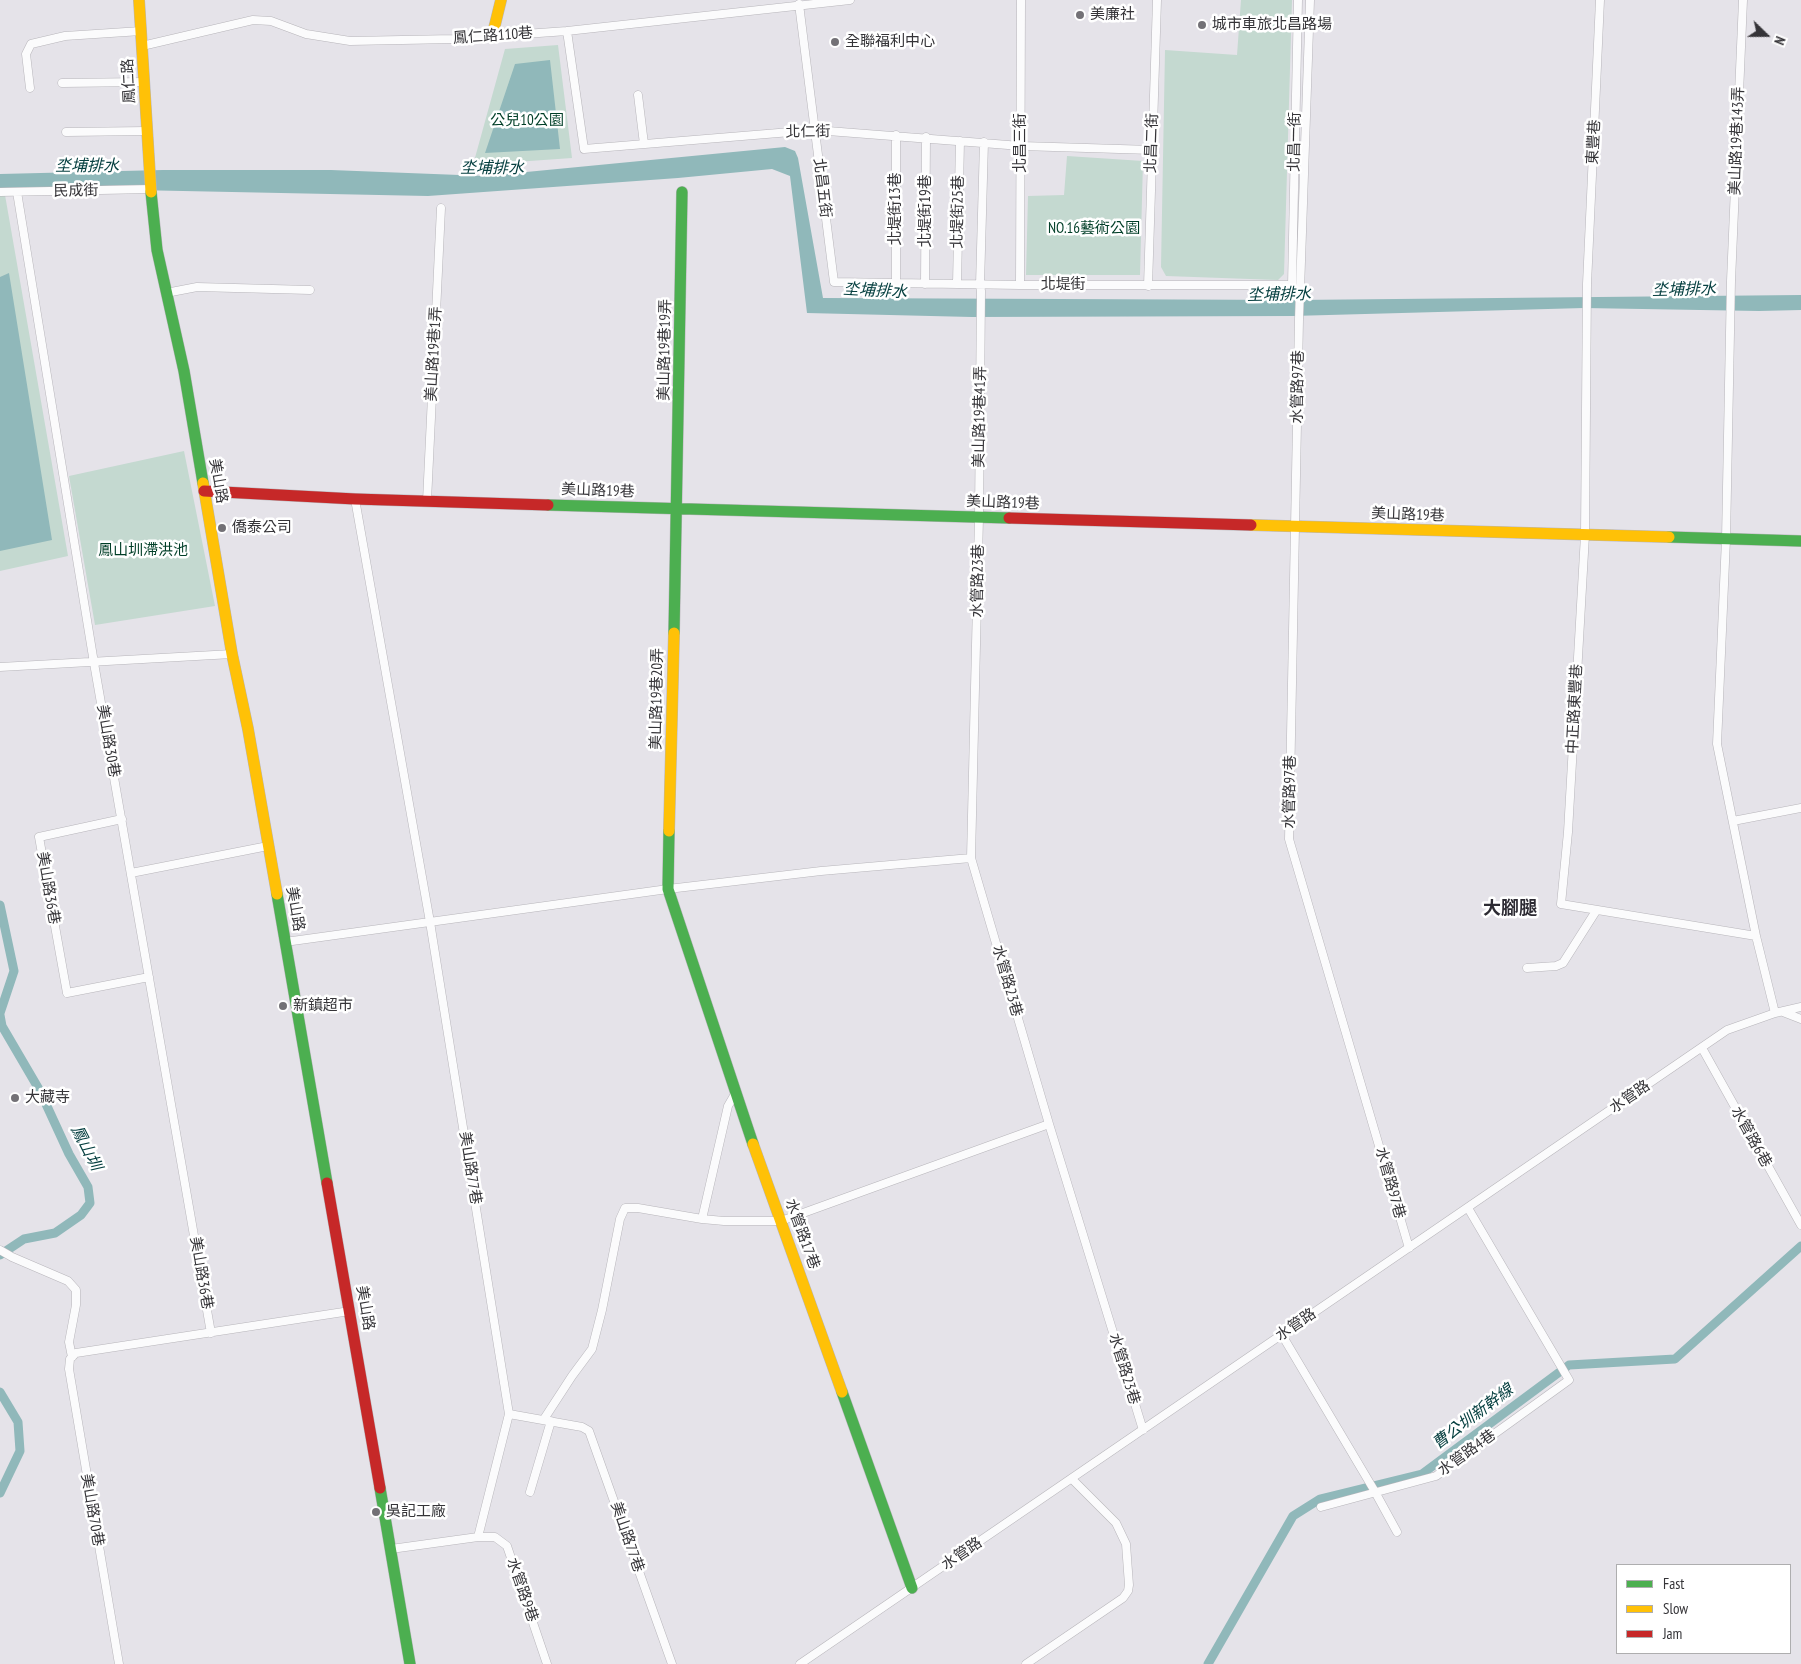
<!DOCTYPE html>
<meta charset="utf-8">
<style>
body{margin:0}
#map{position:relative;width:1801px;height:1664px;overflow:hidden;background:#e5e3e9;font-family:"PT Sans Narrow",sans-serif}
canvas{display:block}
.legend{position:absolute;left:1616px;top:1564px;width:175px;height:90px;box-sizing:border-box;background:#fff;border:1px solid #aeaeaf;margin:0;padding:6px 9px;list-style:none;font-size:15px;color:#353438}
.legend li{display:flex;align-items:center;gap:10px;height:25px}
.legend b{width:25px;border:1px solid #aeaeaf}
.north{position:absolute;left:1741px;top:10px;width:50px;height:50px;-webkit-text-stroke:4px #fff;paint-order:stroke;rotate:112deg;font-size:14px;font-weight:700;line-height:20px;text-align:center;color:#353438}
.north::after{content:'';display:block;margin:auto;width:18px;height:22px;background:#353438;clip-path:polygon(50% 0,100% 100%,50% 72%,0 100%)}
</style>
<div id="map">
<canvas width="1801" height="1664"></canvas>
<ul class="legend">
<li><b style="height:6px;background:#4caf50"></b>Fast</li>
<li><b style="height:6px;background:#ffc107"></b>Slow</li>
<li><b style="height:6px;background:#c62828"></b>Jam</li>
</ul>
<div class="north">N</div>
</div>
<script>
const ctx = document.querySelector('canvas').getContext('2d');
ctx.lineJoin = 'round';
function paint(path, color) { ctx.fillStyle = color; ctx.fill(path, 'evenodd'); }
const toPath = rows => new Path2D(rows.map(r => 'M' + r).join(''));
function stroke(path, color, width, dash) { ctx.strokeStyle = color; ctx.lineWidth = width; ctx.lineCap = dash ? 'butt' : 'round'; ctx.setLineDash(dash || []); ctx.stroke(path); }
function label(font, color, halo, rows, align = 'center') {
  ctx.font = font + ' "PT Sans Narrow","Noto Sans TC",sans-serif'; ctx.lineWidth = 5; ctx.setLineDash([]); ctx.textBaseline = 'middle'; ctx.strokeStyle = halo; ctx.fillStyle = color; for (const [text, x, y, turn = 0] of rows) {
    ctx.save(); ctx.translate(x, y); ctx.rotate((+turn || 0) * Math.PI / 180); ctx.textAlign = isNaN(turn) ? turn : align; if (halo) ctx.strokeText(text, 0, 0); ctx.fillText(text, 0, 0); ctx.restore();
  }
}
paint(toPath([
 [1241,0,1292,0,1284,274,1278,280,1166,276,1161,267,1165,50,1237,55],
 [558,45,572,158,473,165,505,49],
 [1067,156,1143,161,1140,275,1026,275,1028,196,1064,195],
 [5,195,68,556,0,571,0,196],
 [184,451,215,606,95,625,69,476]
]), '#c4d9d0');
paint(toPath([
 [550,60,560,149,485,153,515,64],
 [785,147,795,151,798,158,823,298,1295,300,1801,295,1801,310,1759,311,1584,308,1292,316,972,317,807,313,790,176,772,169,678,178,428,196,134,190,0,192,0,174,163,170,331,170,485,176],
 [9,273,52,540,0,551,0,277]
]), '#90b8ba');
stroke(toPath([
 [0,905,14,971,0,1013],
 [0,1015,2,1026,40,1091,69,1154,88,1187,90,1203,81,1215,55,1233,24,1239,0,1255],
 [0,1392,18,1422,20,1451,0,1493],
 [1208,1664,1293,1516,1320,1499,1422,1474,1569,1365,1675,1359,1801,1246]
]), '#90b8ba', 9);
const street = toPath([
 [1310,0,1299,319,1289,839,1409,1248],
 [1600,0,1587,284,1585,535,1568,832,1561,904,1756,936,1775,1013],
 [1743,0,1731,281,1726,539,1717,744,1756,936],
 [799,4,834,282,1020,285,1292,285,1298,0],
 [567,31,584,149,815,130,1021,146,1152,150],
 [142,46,253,20,271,21,306,34,350,41,454,39,567,31,850,0],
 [62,83,144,82],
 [30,88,26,54,31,44,65,36,141,31],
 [638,95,644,144],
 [66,132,147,131],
 [984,142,980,285,981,291,979,517,971,858,1049,1124,1143,1430],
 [0,192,151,189],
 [17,192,94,663,211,1333],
 [896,283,896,135],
 [925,284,926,137],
 [957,284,960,141],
 [1020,285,1021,0],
 [1148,286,1157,0],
 [166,293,197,287,310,290],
 [355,499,430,922,509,1414,582,1427,589,1431,672,1664],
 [427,501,441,208],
 [0,667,232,654],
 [122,819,39,837,67,993,149,977],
 [1733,821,1801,808],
 [131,873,268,846],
 [285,942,668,889,821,871,971,858],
 [1527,968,1556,966,1563,963,1596,911],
 [1783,1012,1801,1019],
 [1702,1048,1801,1225],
 [702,1219,728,1106,735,1094],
 [0,1250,12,1257,68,1281,76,1290,76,1305,69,1342,72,1357],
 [1282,1335,1374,1490,1397,1532],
 [544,1419,572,1376,592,1349,602,1310,620,1219,625,1208,638,1208,702,1219,724,1221,781,1221,1049,1124],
 [530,1492,551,1421],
 [1321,1507,1436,1476,1569,1380,1468,1208],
 [478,1537,495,1537,507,1546,547,1664],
 [391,1549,478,1537,509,1414],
 [119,1664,69,1369,70,1359,76,1353,350,1311],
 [800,1664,1727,1030,1775,1013,1801,1007],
 [1026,1664,1123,1598,1128,1591,1129,1585,1126,1544,1116,1523,1072,1479]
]);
const fast = toPath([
 [151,192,157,250,184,371,203,483],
 [548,505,1009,518],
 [1669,537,1801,541],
 [674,633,682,192],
 [669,831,668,889,753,1144],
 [277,894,327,1183],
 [842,1392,912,1588],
 [380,1488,410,1664]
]);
const slow = toPath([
 [139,0,151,192],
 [492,37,501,0],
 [203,483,232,654,248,729,277,894],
 [1251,525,1669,537],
 [669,831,674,633],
 [753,1144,842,1392]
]);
const jam = toPath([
 [204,491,355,499,548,505],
 [1009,518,1251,525],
 [327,1183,380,1488]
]);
stroke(street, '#b7b5ba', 9);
stroke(fast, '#b7b5ba', 12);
stroke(slow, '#b7b5ba', 12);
stroke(jam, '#b7b5ba', 12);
stroke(street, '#fbfbfc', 8);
stroke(fast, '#4caf50', 11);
stroke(slow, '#ffc107', 11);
stroke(jam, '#c62828', 11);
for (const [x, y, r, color] of [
 [1080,15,5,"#737176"],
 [1202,25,5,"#737176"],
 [835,42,5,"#737176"],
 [222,528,5,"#737176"],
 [283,1006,5,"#737176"],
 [15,1098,5,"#737176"],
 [376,1512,5,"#737176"]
]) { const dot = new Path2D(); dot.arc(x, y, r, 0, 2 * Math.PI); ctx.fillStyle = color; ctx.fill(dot); stroke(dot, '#fff', 2); }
label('15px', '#353438', '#fff', [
 ["美廉社",1090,15],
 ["城市車旅北昌路場",1212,25],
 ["全聯福利中心",845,42],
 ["僑泰公司",232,528],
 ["新鎮超市",293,1006],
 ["大藏寺",25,1098],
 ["吳記工廠",386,1512]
], 'left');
label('15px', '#353438', '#fff', [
 ["鳳仁路110巷",493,36,-4],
 ["鳳仁路",129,81,-93],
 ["北仁街",808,132,-1],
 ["美山路19巷143弄",1737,141,-88],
 ["北昌一街",1295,142,-89],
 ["東豐巷",1594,142,-87],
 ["北昌三街",1021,143,-90],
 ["北昌二街",1152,143,-88],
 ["北昌五街",822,188,83],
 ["民成街",76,191,-1],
 ["北堤街13巷",896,209,-90],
 ["北堤街19巷",926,211,-90],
 ["北堤街25巷",958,212,-89],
 ["北堤街",1063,285],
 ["美山路19巷19弄",665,350,-89],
 ["美山路19巷1弄",434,354,-87],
 ["水管路97巷",1298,387,-89],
 ["美山路19巷41弄",980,417,-89],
 ["美山路",218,481,80],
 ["美山路19巷",598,491,2],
 ["美山路19巷",1003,503,2],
 ["美山路19巷",1408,515,2],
 ["水管路23巷",978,581,-89],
 ["美山路19巷20弄",657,699,-89],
 ["中正路東豐巷",1575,709,-87],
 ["美山路30巷",108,741,80],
 ["水管路97巷",1290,792,-89],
 ["美山路36巷",48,888,80],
 ["美山路",295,909,80],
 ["水管路23巷",1007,981,74],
 ["水管路",1630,1097,-34],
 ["水管路6巷",1751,1137,61],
 ["美山路77巷",470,1168,81],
 ["水管路97巷",1390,1183,74],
 ["水管路17巷",802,1234,70],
 ["美山路36巷",201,1273,80],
 ["美山路",365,1308,80],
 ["水管路",1296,1325,-34],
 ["水管路23巷",1124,1369,73],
 ["水管路4巷",1467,1453,-36],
 ["美山路70巷",92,1510,80],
 ["美山路77巷",627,1537,71],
 ["水管路",962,1554,-34],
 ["水管路9巷",522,1590,71]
]);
label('15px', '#003e27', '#fff', [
 ["公兒10公園",527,121],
 ["NO.16藝術公園",1094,229],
 ["鳳山圳滯洪池",143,551]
]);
label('italic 16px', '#074041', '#fff', [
 ["坔埔排水",87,166],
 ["坔埔排水",492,168],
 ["坔埔排水",1684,290,-1],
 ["坔埔排水",875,291,3],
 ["坔埔排水",1279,295,-1],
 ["鳳山圳",86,1148,63],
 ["曹公圳新幹線",1473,1417,-37]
]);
label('bold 18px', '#2d2b33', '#fff', [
 ["大腳腿",1510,909]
]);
</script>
